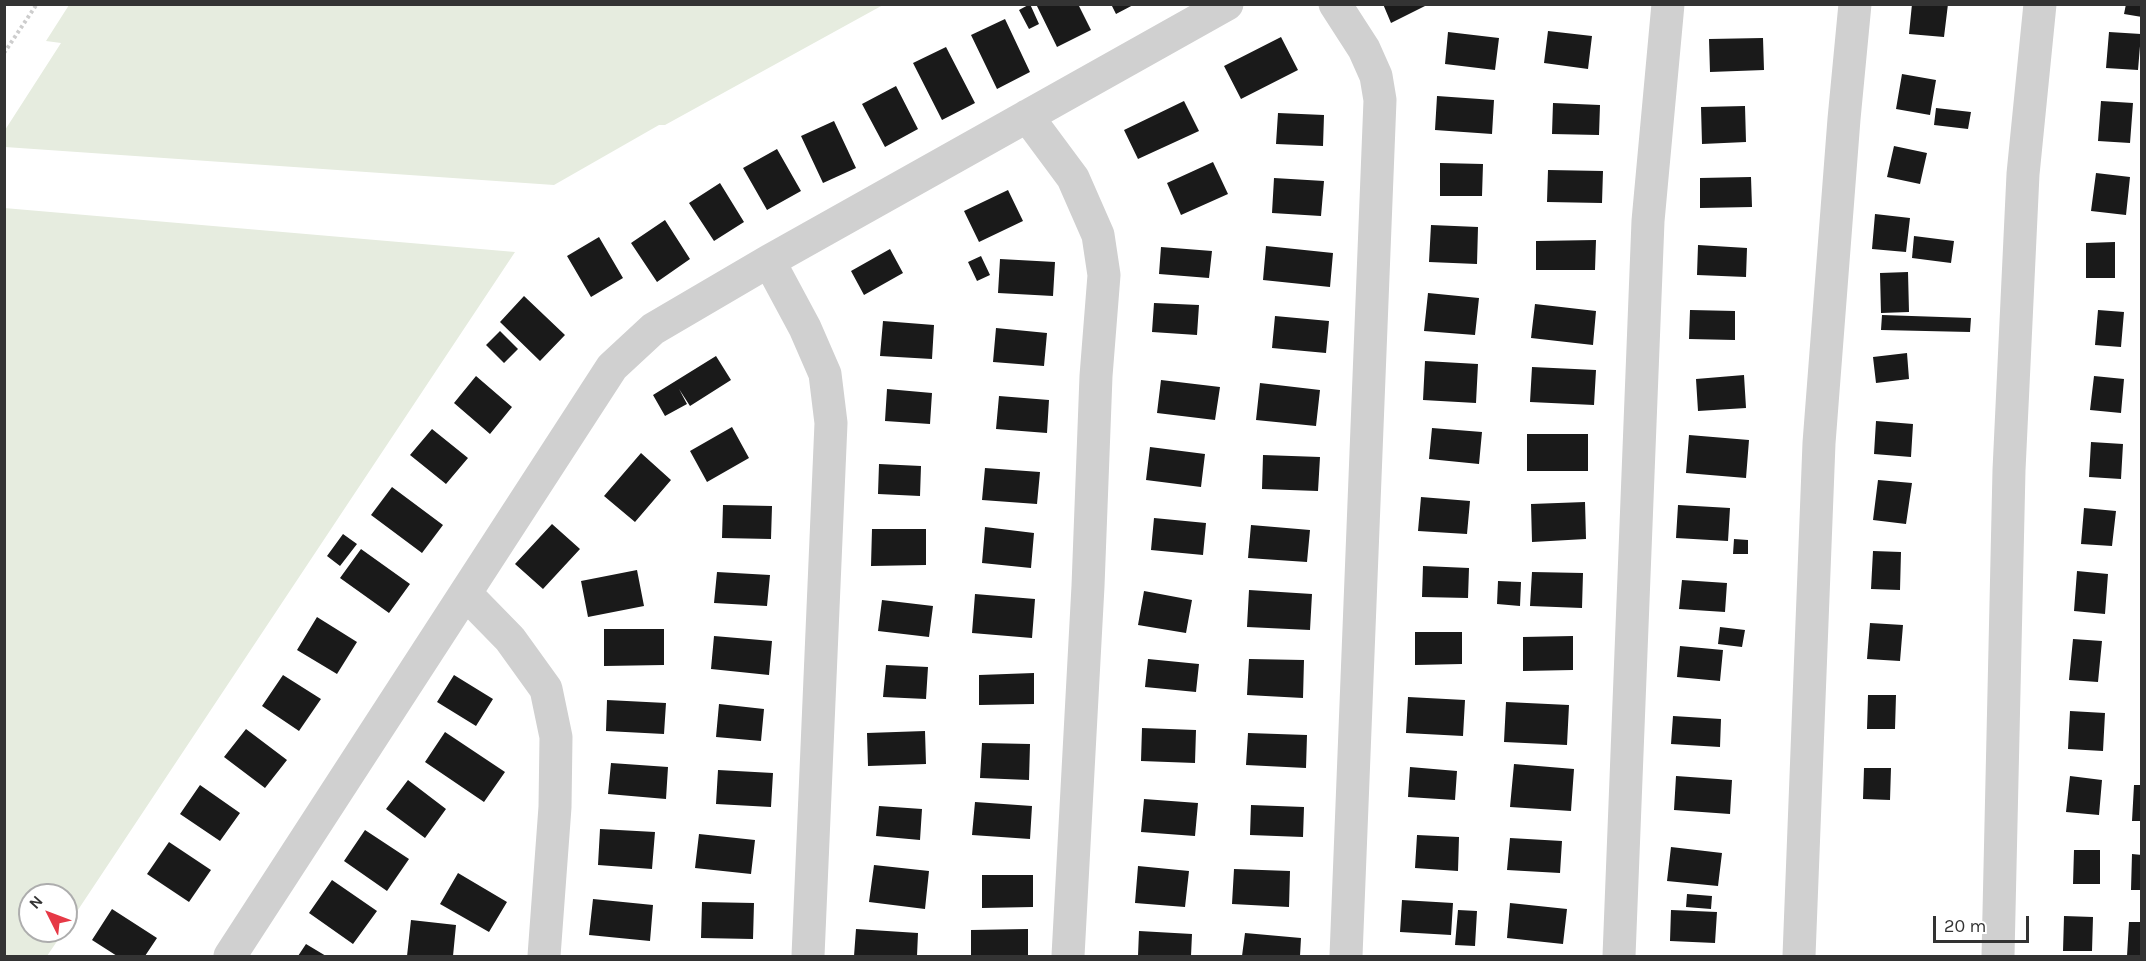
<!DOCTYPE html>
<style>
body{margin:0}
#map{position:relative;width:2146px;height:961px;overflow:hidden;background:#fff;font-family:Karla,sans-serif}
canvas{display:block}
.frame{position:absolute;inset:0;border:6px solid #333;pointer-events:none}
.north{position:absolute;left:18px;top:883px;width:60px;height:60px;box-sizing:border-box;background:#fff;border:2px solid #adadad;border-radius:50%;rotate:312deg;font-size:16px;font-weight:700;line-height:24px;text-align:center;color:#333}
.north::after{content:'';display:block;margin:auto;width:21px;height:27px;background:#e63946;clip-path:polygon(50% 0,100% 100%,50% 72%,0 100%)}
.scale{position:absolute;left:1933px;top:916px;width:96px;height:27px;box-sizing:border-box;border:3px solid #333;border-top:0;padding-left:8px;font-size:18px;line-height:21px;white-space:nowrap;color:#333;-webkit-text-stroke:4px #fff;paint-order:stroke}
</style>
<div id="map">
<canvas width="2146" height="961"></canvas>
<div class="frame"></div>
<div class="north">N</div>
<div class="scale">20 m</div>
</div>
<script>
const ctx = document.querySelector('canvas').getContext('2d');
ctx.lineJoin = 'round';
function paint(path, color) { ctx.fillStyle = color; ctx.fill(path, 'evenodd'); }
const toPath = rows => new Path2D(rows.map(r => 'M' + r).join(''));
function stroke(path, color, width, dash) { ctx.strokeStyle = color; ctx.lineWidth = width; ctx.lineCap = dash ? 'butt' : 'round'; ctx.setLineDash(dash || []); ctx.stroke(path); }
paint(toPath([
 [69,5,69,4,883,5,665,125,659,125,554,185,5,147,5,130,61,43,46,41],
 [4,208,515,252,66,928,66,895,30,895,30,931,64,931,47,956,5,956]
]), '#e6ecdf');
paint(toPath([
 [1030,4,1039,24,1029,29,1019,10],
 [1036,4,1078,4,1091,30,1057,47],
 [1111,4,1135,4,1116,14],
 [1383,4,1429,4,1391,23],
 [1912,4,1948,4,1944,37,1909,34],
 [2126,4,2142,5,2142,17,2124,14],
 [1005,19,1030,72,997,89,971,35],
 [1548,31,1592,36,1588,69,1544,63],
 [1448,32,1499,38,1495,70,1445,64],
 [2109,32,2141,34,2138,70,2106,68],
 [1281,37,1298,70,1241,99,1224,66],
 [1763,38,1764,70,1710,72,1709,39],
 [946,47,975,103,942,120,913,63],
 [1902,74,1936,80,1930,115,1896,109],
 [896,86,918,129,885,147,862,104],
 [1437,96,1494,100,1492,134,1435,130],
 [1184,101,1199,131,1138,159,1124,130],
 [2101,101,2133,103,2130,143,2098,141],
 [1553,103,1600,105,1599,135,1552,134],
 [1745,106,1746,142,1702,144,1701,107],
 [1936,108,1971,112,1968,129,1934,125],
 [1278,113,1324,115,1323,146,1276,144],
 [834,121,856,168,823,183,801,136],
 [1894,146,1927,153,1920,184,1887,177],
 [777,149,801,191,767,210,743,168],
 [1213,162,1228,194,1181,215,1167,183],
 [1440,163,1483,164,1482,196,1440,196],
 [1548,170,1603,171,1602,203,1547,202],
 [2096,173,2130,177,2126,215,2091,211],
 [1751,177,1752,207,1700,208,1700,178],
 [1274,178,1324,181,1321,216,1272,213],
 [720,183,744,222,714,241,689,203],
 [1008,190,1023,221,979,242,964,211],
 [1875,214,1910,218,1906,252,1872,249],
 [665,220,690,259,657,282,631,243],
 [1431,225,1478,227,1477,264,1429,262],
 [1914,236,1954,241,1951,263,1912,258],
 [599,237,623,278,591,297,567,256],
 [1596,240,1595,270,1536,270,1536,241],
 [2115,242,2115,278,2086,278,2086,243],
 [1698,245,1747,248,1746,277,1697,275],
 [1266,246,1333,253,1330,287,1263,280],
 [1161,247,1212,251,1209,278,1159,274],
 [890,249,903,273,864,295,851,271],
 [981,256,990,275,977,281,968,262],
 [1000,259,1055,262,1053,296,998,293],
 [1908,272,1909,312,1881,313,1880,273],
 [1428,293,1479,298,1475,335,1424,331],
 [524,296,565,335,540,361,500,322],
 [1154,303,1199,305,1197,335,1152,332],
 [1535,304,1596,311,1593,345,1531,338],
 [1690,310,1735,311,1735,340,1689,339],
 [2098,310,2124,312,2121,347,2095,345],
 [1882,315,1971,318,1970,332,1881,330],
 [1275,316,1329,321,1326,353,1272,348],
 [883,321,934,325,932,359,880,356],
 [996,328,1047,333,1044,366,993,362],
 [500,331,518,349,504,363,486,345],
 [1907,353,1909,379,1876,383,1873,357],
 [716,356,731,380,690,406,679,389,687,404,665,416,653,395],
 [1425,361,1478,364,1476,403,1423,400],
 [1532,367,1596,370,1594,405,1530,402],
 [1744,375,1746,408,1698,411,1696,379],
 [476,376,512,407,490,434,454,403],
 [2094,376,2124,379,2121,413,2090,410],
 [1161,380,1220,387,1215,420,1157,413],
 [1260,383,1320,390,1316,426,1256,420],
 [887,389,932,393,930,424,885,421],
 [999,396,1049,400,1047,433,996,429],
 [1876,421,1913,424,1911,457,1874,454],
 [732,427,749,458,707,482,690,451],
 [1432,428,1482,432,1479,464,1429,459],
 [432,429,468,458,446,484,410,455],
 [1527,434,1588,434,1588,471,1527,471],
 [1689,435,1749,440,1746,478,1686,473],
 [2091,442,2123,444,2121,479,2089,477],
 [1150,447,1205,454,1201,487,1146,480],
 [641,453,671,480,635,522,604,496],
 [1263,455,1320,457,1318,491,1262,489],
 [879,464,921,466,920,496,878,494],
 [985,468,1040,472,1037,504,982,500],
 [1878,480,1912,483,1906,524,1873,520],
 [392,487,443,525,422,553,371,515],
 [1421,497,1470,501,1467,534,1418,531],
 [1585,502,1586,539,1532,542,1531,504],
 [723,505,772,506,771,539,722,538],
 [1678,505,1730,508,1728,541,1676,538],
 [2084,508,2116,511,2112,546,2081,544],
 [1154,518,1206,523,1203,555,1151,550],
 [552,524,580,549,543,589,515,564],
 [1251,525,1310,530,1307,562,1248,558],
 [985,527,1034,533,1031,568,982,563],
 [872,529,926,529,926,565,871,566],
 [343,534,357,544,340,566,327,556],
 [1734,539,1748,540,1748,554,1733,554],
 [361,549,410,584,389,613,340,578],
 [1873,551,1901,552,1900,590,1871,589],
 [1423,566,1469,568,1468,598,1422,597],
 [637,570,644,606,588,617,581,581],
 [2077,571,2108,574,2105,614,2074,611],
 [717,572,770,575,767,606,714,603],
 [1532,572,1583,573,1582,608,1530,606],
 [1682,580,1727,583,1725,612,1679,609],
 [1498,581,1521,582,1520,606,1497,604],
 [1249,590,1312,594,1310,630,1247,627],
 [1144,591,1192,600,1186,633,1138,625],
 [975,594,1035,599,1032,638,972,633],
 [882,600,933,606,929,637,878,631],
 [317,617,357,642,337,674,297,650],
 [1870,623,1903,625,1900,661,1867,659],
 [1720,627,1745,630,1742,647,1718,644],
 [604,629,664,629,664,665,604,666],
 [1415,632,1462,632,1462,664,1415,665],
 [714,636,772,641,769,675,711,669],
 [1573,636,1573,670,1523,671,1523,637],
 [2073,639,2102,641,2098,682,2069,680],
 [1680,646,1723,650,1720,681,1677,677],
 [1148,659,1199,664,1196,692,1145,687],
 [1249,659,1304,660,1303,698,1247,695],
 [886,665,928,667,926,699,883,697],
 [1034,673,1034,704,979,705,979,675],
 [283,675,321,699,299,731,262,706],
 [454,675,493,699,476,726,437,702],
 [1868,695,1896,695,1895,729,1867,729],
 [1408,697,1465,700,1463,736,1406,733],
 [607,700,666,703,664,734,606,731],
 [1506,702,1569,705,1567,745,1504,742],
 [719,704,764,709,761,741,716,737],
 [2070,711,2105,713,2103,751,2068,749],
 [1673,716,1721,719,1720,747,1671,744],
 [1142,728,1196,730,1195,763,1141,761],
 [246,729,287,760,265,788,224,757],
 [925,731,926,764,868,766,867,733],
 [445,732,505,772,484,802,425,762],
 [1248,733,1307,735,1306,768,1246,765],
 [982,743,1030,744,1029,780,980,778],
 [611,763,668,767,666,799,608,794],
 [1514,764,1574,769,1571,811,1510,807],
 [1410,767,1457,771,1455,800,1408,797],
 [1864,768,1891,768,1890,800,1863,799],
 [718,770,773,773,771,807,716,804],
 [1676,776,1732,780,1730,814,1674,810],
 [2070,776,2102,780,2099,815,2066,812],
 [408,780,446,809,425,838,386,809],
 [200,785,240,813,220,841,180,814],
 [2134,785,2142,785,2142,821,2132,821],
 [1144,799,1198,803,1195,836,1141,832],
 [975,802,1032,806,1030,839,972,835],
 [1251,805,1304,807,1303,837,1250,835],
 [879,806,922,809,920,840,876,836],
 [600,829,655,832,652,869,598,865],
 [365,830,409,859,387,891,344,861],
 [699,834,755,840,751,874,695,868],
 [1417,835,1459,837,1458,871,1415,868],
 [1510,838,1562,841,1560,873,1507,870],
 [169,842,211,870,189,902,147,874],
 [1671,847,1722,853,1718,886,1667,881],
 [2074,850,2100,850,2100,884,2073,884],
 [2132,854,2142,855,2142,890,2131,890],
 [874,865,929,871,925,909,869,902],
 [1138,866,1189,871,1185,907,1135,903],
 [1234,869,1290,871,1289,907,1232,904],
 [458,873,507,902,489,932,440,904],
 [982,875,1033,875,1033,907,982,908],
 [332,880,377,911,353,944,309,913],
 [1687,894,1712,896,1711,909,1686,907],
 [593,899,653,905,650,941,589,935],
 [1402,900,1453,903,1451,935,1400,932],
 [702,902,754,903,753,939,701,938],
 [1510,903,1567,909,1563,944,1507,938],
 [112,909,157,938,145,956,117,956,92,940],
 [1458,910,1477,911,1475,946,1455,945],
 [1671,910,1717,912,1715,943,1670,941],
 [2064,916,2093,917,2092,951,2063,951],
 [411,920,456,925,453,956,407,956],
 [2129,922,2142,922,2142,956,2127,956],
 [856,929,918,933,917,956,854,956],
 [1028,929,1028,956,971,956,971,930],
 [1139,931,1192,934,1191,956,1138,956],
 [1245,933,1301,938,1300,956,1242,956],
 [306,944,326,956,298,956]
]), '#1a1a1a');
stroke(toPath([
 [4,53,37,4]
]), '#cdcdcd', 4, [3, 3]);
stroke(toPath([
 [1335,4,1364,49,1376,76,1380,100,1346,956],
 [1027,116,1073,178,1098,235,1104,275,1096,376,1088,586,1068,956],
 [769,261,805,328,825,374,831,423,808,956],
 [466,594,510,639,546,689,556,737,555,807,544,956],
 [230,956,612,367,653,329,769,261,1227,4],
 [1619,956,1648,221,1668,4],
 [1799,956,1819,443,1844,119,1855,4],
 [1998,956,2009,470,2023,174,2040,4]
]), '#d0d0d0', 33);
</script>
